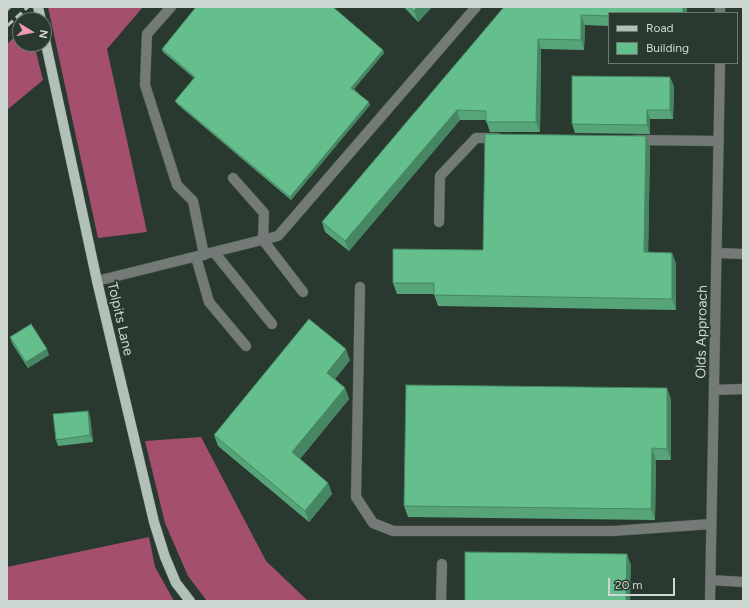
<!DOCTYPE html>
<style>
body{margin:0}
#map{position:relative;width:750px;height:608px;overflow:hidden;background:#2a3930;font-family:Figtree,sans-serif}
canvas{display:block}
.frame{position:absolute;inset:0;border:8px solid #ced7d1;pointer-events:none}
.legend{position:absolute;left:608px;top:12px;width:130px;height:52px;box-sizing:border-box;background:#2a3930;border:1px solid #6c7870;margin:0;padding:5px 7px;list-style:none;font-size:12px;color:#ced7d1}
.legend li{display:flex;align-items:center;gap:8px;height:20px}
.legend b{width:20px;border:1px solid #6c7870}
.north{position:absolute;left:12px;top:12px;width:40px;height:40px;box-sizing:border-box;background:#2a3930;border:1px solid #6c7870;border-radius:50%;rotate:100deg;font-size:11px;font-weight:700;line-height:16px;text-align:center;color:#ced7d1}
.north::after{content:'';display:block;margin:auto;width:14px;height:18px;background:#f09ab5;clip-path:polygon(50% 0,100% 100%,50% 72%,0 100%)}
.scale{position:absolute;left:608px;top:578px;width:67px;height:18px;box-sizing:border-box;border:2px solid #ced7d1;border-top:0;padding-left:5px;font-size:12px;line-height:14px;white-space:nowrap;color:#ced7d1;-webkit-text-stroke:3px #2a3930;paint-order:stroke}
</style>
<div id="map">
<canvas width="750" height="608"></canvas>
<div class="frame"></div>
<ul class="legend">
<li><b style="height:5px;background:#b1c1b7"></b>Road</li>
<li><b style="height:11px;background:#64bf8c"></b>Building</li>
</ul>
<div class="north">N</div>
<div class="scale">20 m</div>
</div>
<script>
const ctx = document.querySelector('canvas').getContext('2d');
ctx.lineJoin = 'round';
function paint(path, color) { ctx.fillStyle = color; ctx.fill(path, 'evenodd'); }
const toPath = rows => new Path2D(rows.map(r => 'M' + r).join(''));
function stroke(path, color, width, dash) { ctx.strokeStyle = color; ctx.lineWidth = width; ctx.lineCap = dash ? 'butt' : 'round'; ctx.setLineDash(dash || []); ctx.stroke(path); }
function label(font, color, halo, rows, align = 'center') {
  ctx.font = font + ' Figtree,sans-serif'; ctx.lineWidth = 4; ctx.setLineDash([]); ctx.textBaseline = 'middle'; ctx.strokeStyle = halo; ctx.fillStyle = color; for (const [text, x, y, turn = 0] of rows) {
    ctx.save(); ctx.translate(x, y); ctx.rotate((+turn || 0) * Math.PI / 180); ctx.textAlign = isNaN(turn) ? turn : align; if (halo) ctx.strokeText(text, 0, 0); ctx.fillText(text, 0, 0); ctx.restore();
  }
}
paint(toPath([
 [48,7,143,7,107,49,147,232,98,238],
 [20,32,20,44,34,44,43,80,7,110,7,44],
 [201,437,266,561,308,601,207,601,188,576,165,523,145,441],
 [149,537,155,567,174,601,7,601,7,567]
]), '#a44f6d');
const minor = toPath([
 [171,7,147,34,145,85,177,185,193,201,204,255],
 [720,13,720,7],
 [635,140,719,141],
 [233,178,264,213,263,240,303,292],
 [439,222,440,176,476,138,497,138],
 [214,252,272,324],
 [718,253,743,254],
 [196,257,209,302,246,346],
 [97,281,278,236,476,7],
 [360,287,356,497,373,523,393,531,613,531,711,524],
 [714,390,743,389],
 [711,580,743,582],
 [441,601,442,564],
 [710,601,720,63]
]);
const major = toPath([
 [38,7,41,20],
 [44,35,97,281,154,522,165,557,176,583,190,601]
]);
stroke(minor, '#48554d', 11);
stroke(major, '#48554d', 11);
stroke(minor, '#747b76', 10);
stroke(major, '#b1c1b7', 10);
stroke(toPath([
 [7,10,10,7],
 [7,26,28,7]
]), '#b7c1bb', 3, [8, 4]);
paint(toPath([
 [404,7,432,7,418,22],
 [504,7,687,7,687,13,609,13,609,26,585,25,584,50,541,49,540,132,490,132,486,120,460,120,349,251,325,232,322,222],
 [162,49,383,50,384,53,354,89,370,105,291,200,177,104,175,101,194,78,163,52],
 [674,86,673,119,650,119,650,134,575,133,572,124],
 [646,136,650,147,648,252,672,253,676,264,676,310,438,306,434,294,397,294,393,283,483,250],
 [10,337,49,355,28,368,12,343],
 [350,360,335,379,345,388,349,399,300,459,328,483,332,494,309,522,218,446,214,435],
 [671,399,671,460,656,460,655,520,408,517,404,506],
 [88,411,90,417,93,442,58,446,56,440]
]), '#56a478');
paint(toPath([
 [417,7,432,7,418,22,414,11],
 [683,7,687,7,687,13,683,13],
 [581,15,585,25,584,50,581,40],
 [538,39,541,49,540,132,536,122],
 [383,50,384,53,352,91,351,88],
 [670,77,674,86,673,119,670,110],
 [369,102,370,105,291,200,290,197],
 [457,110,460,120,349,251,345,241],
 [647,110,650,119,650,134,647,125],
 [646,136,650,147,648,263,644,252],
 [672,253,676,264,676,310,672,299],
 [47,349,49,355,28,368,26,362],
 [346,349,350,360,331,384,327,373],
 [345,388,349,399,296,463,292,452],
 [667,388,671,399,671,460,667,449],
 [88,411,90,417,93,442,90,435],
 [652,448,656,460,655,520,651,509],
 [328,483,332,494,309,522,305,511],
 [627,554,631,565,630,601,626,601]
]), '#468662');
const building = toPath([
 [196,7,333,7,383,50,351,88,369,102,290,197,175,101,195,77,162,49,196,7],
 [410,7,417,7,414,11,410,7],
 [504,7,683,7,683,13,609,13,609,16,581,15,581,40,538,39,536,122,486,122,486,111,457,110,345,241,322,222,504,7],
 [572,76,670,77,670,110,647,110,647,125,572,124,572,76],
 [485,134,646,136,644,252,672,253,672,299,434,295,434,283,393,283,393,249,483,250,485,134],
 [309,319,346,349,327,373,345,388,292,452,328,483,305,511,214,435,309,319],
 [31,324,47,349,26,362,10,337,31,324],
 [406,385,667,388,667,449,652,448,651,509,404,506,406,385],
 [88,411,90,435,56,440,53,414,88,411],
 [465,552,627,554,626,601,465,601,465,552]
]);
paint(building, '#64bf8c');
stroke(building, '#468662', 1);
label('14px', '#ced7d1', '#2a3930', [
 ["Tolpits Lane",120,319,77],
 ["Olds Approach",702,332,-89]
]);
</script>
